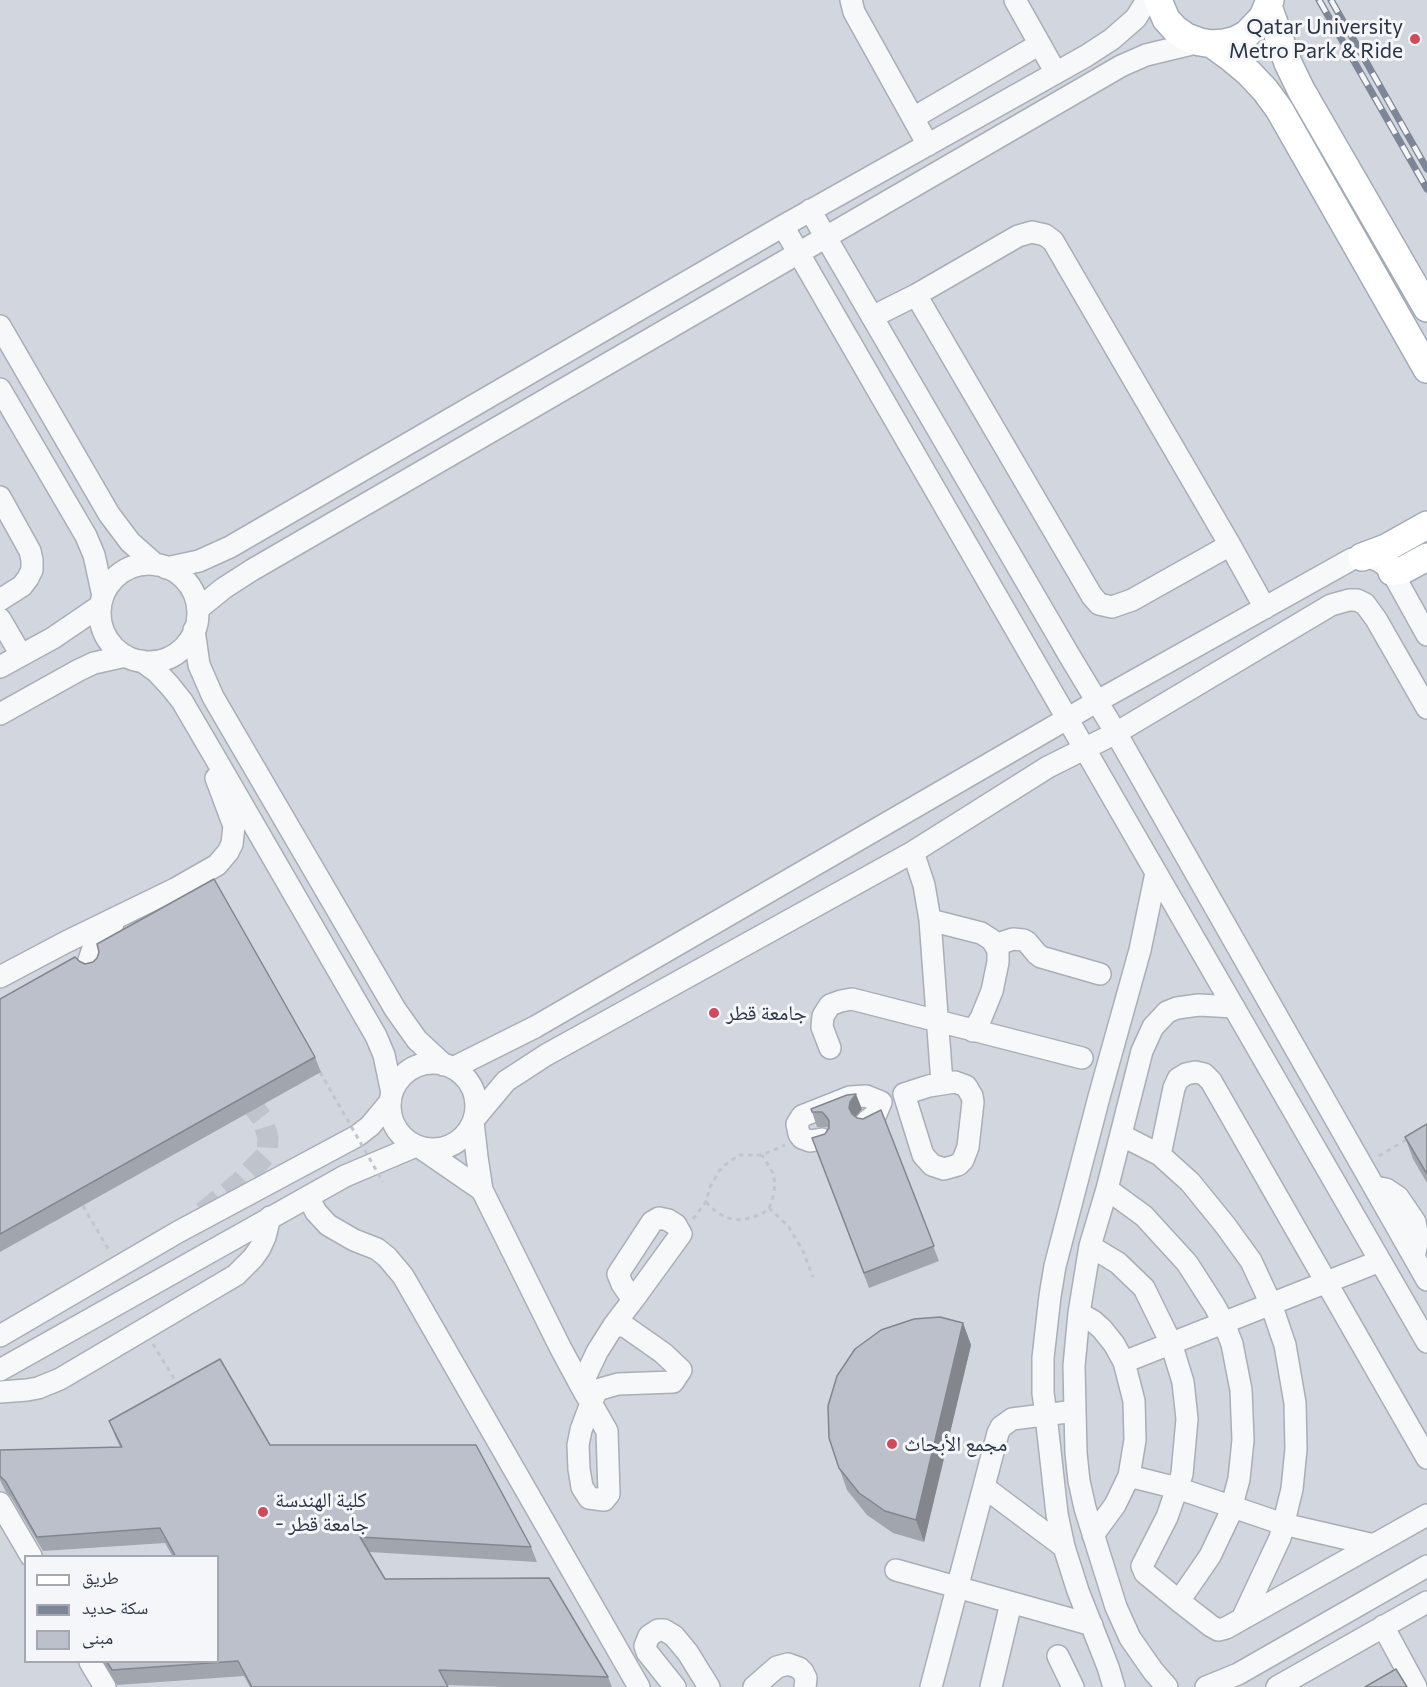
<!DOCTYPE html>
<meta charset="utf-8">
<style>
body{margin:0}
#map{position:relative;width:1427px;height:1687px;overflow:hidden;background:#e4e7ec;font-family:Commissioner,"Noto Naskh Arabic",sans-serif}
canvas{display:block}
.legend{position:absolute;left:24px;top:1555px;width:195px;height:108px;box-sizing:border-box;background:#f4f6f9;border:2px solid #a4a8b1;margin:0;padding:8px 10px;list-style:none;font-size:18px;color:#2b3445}
.legend li{display:flex;align-items:center;gap:12px;height:30px}
.legend b{width:30px;border:2px solid #a4a8b1}
</style>
<div id="map">
<canvas width="1427" height="1687"></canvas>
<ul class="legend">
<li><b style="height:8px;background:#fff"></b>طريق</li>
<li><b style="height:8px;background:#7d8696"></b>سكة حديد</li>
<li><b style="height:16px;background:#bbc0ca"></b>مبنى</li>
</ul>
</div>
<script>
const ctx = document.querySelector('canvas').getContext('2d');
ctx.lineJoin = 'round';
function paint(path, color) { ctx.fillStyle = color; ctx.fill(path, 'evenodd'); }
const toPath = rows => new Path2D(rows.map(r => 'M' + r).join(''));
function stroke(path, color, width, dash) { ctx.strokeStyle = color; ctx.lineWidth = width; ctx.lineCap = dash ? 'butt' : 'round'; ctx.setLineDash(dash || []); ctx.stroke(path); }
function label(font, color, halo, rows, align = 'center') {
  ctx.font = font + ' Commissioner,"Noto Naskh Arabic",sans-serif'; ctx.lineWidth = 6; ctx.setLineDash([]); ctx.textBaseline = 'middle'; ctx.strokeStyle = halo; ctx.fillStyle = color; for (const [text, x, y, turn = 0] of rows) {
    ctx.save(); ctx.translate(x, y); ctx.rotate((+turn || 0) * Math.PI / 180); ctx.textAlign = isNaN(turn) ? turn : align; if (halo) ctx.strokeText(text, 0, 0); ctx.fillText(text, 0, 0); ctx.restore();
  }
}
paint(toPath([
 [0,0,1427,0,1427,1687,0,1687],
 [26,1556,218,1556,218,1662,26,1662]
]), '#d2d6de');
stroke(toPath([
 [203,1212,239,1183,267,1154,268,1137,262,1118,247,1099,240,1084]
]), '#bfc3cb', 21, [21, 10]);
const minor = toPath([
 [851,0,854,12,928,145],
 [1015,0,1056,73],
 [913,118,1040,44],
 [810,210,1069,655,1116,733,1427,1280],
 [783,226,1427,1342],
 [916,295,1092,596,1099,604,1112,607,1132,600,1230,545],
 [872,317,916,295,1018,236,1032,232,1045,235,1053,241,1230,545,1265,608],
 [0,326,109,514,130,542,156,565],
 [0,389,86,536,94,555,103,596],
 [0,497,30,551,32,560,32,570,28,578,22,586,0,600],
 '100 613a49 49 0 1 1 98 0a49 49 0 1 1-98 0Z',
 [166,568,199,561,230,547,783,226,1086,56,1112,39,1136,18,1147,0],
 [198,609,224,588,252,570,1121,66,1146,55,1200,42],
 [0,619,21,655],
 [194,630,199,665,213,697,395,1009,417,1040,444,1065],
 [142,661,157,672,170,686,182,701,213,754,376,1036,384,1055,392,1093],
 [0,667,53,638,100,606],
 [0,714,79,670,94,663,126,656],
 [913,852,924,885,930,920,942,1083],
 [930,920,981,933,992,940,998,950,998,962,992,991,981,1018,973,1031],
 [995,945,1013,939,1023,940,1027,942,1037,954,1041,957,1100,974],
 [92,966,89,960,96,940,113,924],
 [0,977,66,942,175,889,217,865,228,852,232,844,234,826,216,778],
 [830,1048,822,1027,823,1016,830,1005,841,1001,852,999,1082,1058],
 '390 1106a43 43 0 1 1 86 0a43 43 0 1 1-86 0Z',
 [453,1068,535,1027,1096,702,1352,559,1362,557,1371,558,1379,561,1386,566,1392,572,1427,635],
 [955,1082,966,1086,972,1096,973,1102,968,1147,963,1160,958,1165,944,1169,932,1165,923,1155,904,1094,929,1086,955,1082],
 [475,1118,506,1081,546,1055,913,852,1048,767,1116,733,1331,605,1349,600,1357,600,1365,604,1376,619,1427,708],
 [473,1122,477,1157,482,1190,560,1347,581,1386,586,1395,591,1403,607,1431,609,1494,604,1500,589,1498,582,1487,579,1469,578,1445,581,1430,591,1403,597,1390,618,1384,673,1382,681,1370,663,1353,626,1327,614,1325],
 [1121,1135,1160,1155,1190,1182,1225,1225,1251,1261,1271,1304,1285,1345,1295,1403,1296,1449,1292,1489,1280,1538,1242,1619],
 [822,1139,810,1141,802,1138,799,1134,797,1124,802,1116,850,1097,866,1096,881,1102,876,1114,867,1121],
 [421,1148,482,1190],
 [1160,1155,1174,1088,1178,1079,1186,1074,1195,1072,1204,1074,1211,1081,1427,1458],
 [1374,1187,1386,1189,1398,1197,1415,1222,1418,1238,1414,1257],
 [1107,1189,1144,1216,1187,1263,1214,1305,1224,1323,1232,1344,1241,1390,1243,1440,1239,1479,1229,1516,1210,1556,1179,1601],
 [308,1197,316,1212,328,1225,354,1240,377,1249,387,1257,403,1276,639,1687],
 [1090,1246,1118,1263,1144,1288,1171,1343,1183,1382,1187,1419,1182,1474,1167,1517,1142,1566,1145,1573,1179,1601,1211,1626,1218,1630,1226,1628,1427,1515],
 [1079,1313,1093,1321,1102,1329,1114,1344,1124,1362,1134,1401,1135,1440,1129,1476,1115,1505,1093,1535],
 [0,1336,178,1232,357,1136,370,1126,390,1102],
 [1124,1362,1380,1261],
 [0,1370,345,1176,416,1146],
 [581,1386,597,1352,614,1325,633,1300,622,1284,618,1274,652,1222,659,1218,668,1220,676,1225,681,1234,633,1300],
 [0,1392,27,1390,38,1388,60,1379,236,1275,253,1258,260,1248,265,1237,270,1217],
 [1129,1476,1177,1488,1283,1524,1374,1545],
 [984,1487,1064,1547],
 [0,1503,31,1556],
 [896,1570,1092,1625],
 [1383,1626,1416,1687],
 [1058,1656,1073,1687],
 [90,1662,105,1687],
 [675,1687,647,1652,645,1646,649,1636,658,1630,664,1630,674,1636,688,1653,709,1687],
 [754,1687,777,1667,788,1664,799,1668,803,1672,806,1678,805,1687],
 [931,1687,998,1433,1001,1427,1012,1419,1075,1411],
 [991,1687,1011,1603],
 [1114,1687,1108,1667,1078,1591,1064,1547,1057,1514,1046,1415,1043,1393,1043,1358,1050,1296,1055,1266,1099,1097,1140,950,1156,873],
 [1167,1687,1153,1671,1130,1638,1116,1607,1085,1508,1079,1481,1076,1453,1074,1366,1079,1313,1090,1246,1107,1189,1142,1051,1153,1027,1167,1012,1177,1008,1199,1005,1234,1007],
 [1206,1687,1238,1674,1427,1566],
 [1277,1687,1427,1602]
]);
const major = toPath([
 [1158,0,1166,19,1175,29,1186,37,1200,42,1212,44,1224,43,1236,40,1247,34,1263,17,1270,0],
 [1268,6,1288,63,1301,90,1427,308],
 [1212,44,1231,58,1249,73,1265,90,1279,109,1427,369],
 [1362,557,1386,548,1427,525],
 [1392,572,1403,570,1427,557]
]);
stroke(minor, '#a9aeb7', 24);
stroke(major, '#a3abb8', 30);
stroke(toPath([
 [1379,1156,1409,1138],
 [706,1202,716,1212,727,1218,742,1220,762,1214,769,1208,772,1202,775,1185,773,1173,762,1155],
 [83,1206,110,1252],
 [769,1208,788,1226,802,1249,813,1277],
 [693,1219,706,1202,710,1187,719,1171,725,1165,739,1155,762,1155,785,1145],
 [153,1344,178,1385]
]), '#c2c5cb', 3, [4.5, 4.5]);
stroke(minor, '#f7f8fa', 21);
stroke(major, '#fff', 27);
const rail = toPath([
 [1319,0,1427,189],
 [1331,0,1427,169]
]);
stroke(rail, '#7d8696', 7);
stroke(rail, '#f4f6f9', 4.5, [14]);
stroke(toPath([
 [320,1072,383,1182]
]), '#c2c5cb', 3, [4.5, 4.5]);
paint(toPath([
 [79,961,315,1057,321,1072,0,1252,0,999],
 [811,1109,862,1109,855,1117,857,1118,863,1119,881,1110,939,1261,869,1288,812,1138,825,1134,828,1128,827,1127,817,1127],
 [1427,1124,1427,1183,1413,1159,1405,1137],
 [963,1323,971,1345,924,1542,893,1533,867,1515,847,1490,829,1438],
 [109,1421,270,1445,531,1547,537,1562,369,1552,385,1579,608,1677,612,1687,504,1687,447,1685,448,1687,250,1687,244,1676,117,1685,103,1662,218,1662,218,1557,173,1557,165,1543,43,1551,11,1497,6,1492,0,1480,0,1450,120,1447,115,1436]
]), '#a1a5ae');
paint(toPath([
 [856,1094,862,1109,855,1117,855,1123,849,1108,850,1102],
 [963,1323,971,1345,924,1542,916,1520]
]), '#83868d');
const building = toPath([
 [214,879,315,1057,0,1234,0,999,75,957,79,961,85,964,93,962,97,958,99,952,97,944,214,879],
 [856,1094,850,1102,849,1108,852,1114,857,1118,863,1119,881,1110,934,1246,864,1273,812,1138,825,1134,829,1128,829,1121,826,1116,822,1112,812,1112,811,1109,847,1095,856,1094],
 [1427,1124,1427,1174,1405,1137,1427,1124],
 [940,1317,963,1323,916,1520,885,1511,859,1493,839,1468,829,1438,828,1406,837,1376,855,1349,881,1330,914,1319,940,1317],
 [220,1359,270,1445,476,1445,531,1547,360,1537,385,1579,549,1578,608,1677,439,1670,448,1687,252,1687,238,1661,112,1670,107,1662,218,1662,218,1557,176,1557,160,1528,37,1537,6,1482,0,1476,0,1450,122,1447,109,1421,220,1359],
 [1396,1669,1407,1687,1365,1687,1396,1669]
]);
paint(building, '#bbc0ca');
stroke(building, '#83868d', 1.5);
for (const [x, y, r, color] of [
 [1415,39,6,"#d1495b"],
 [714,1013,6,"#d1495b"],
 [892,1444,6,"#d1495b"],
 [263,1512,6,"#d1495b"]
]) { const dot = new Path2D(); dot.arc(x, y, r, 0, 2 * Math.PI); ctx.fillStyle = color; ctx.fill(dot); stroke(dot, '#f4f6f9', 2); }
label('21px', '#2b3445', '#f4f6f9', [
 ["Qatar University",1403,27,"right"],
 ["Metro Park & Ride",1403,51,"right"],
 ["جامعة قطر",726,1013],
 ["مجمع الأبحاث",904,1444],
 ["كلية الهندسة",275,1500],
 ["- جامعة قطر",275,1524]
], 'left');
</script>
